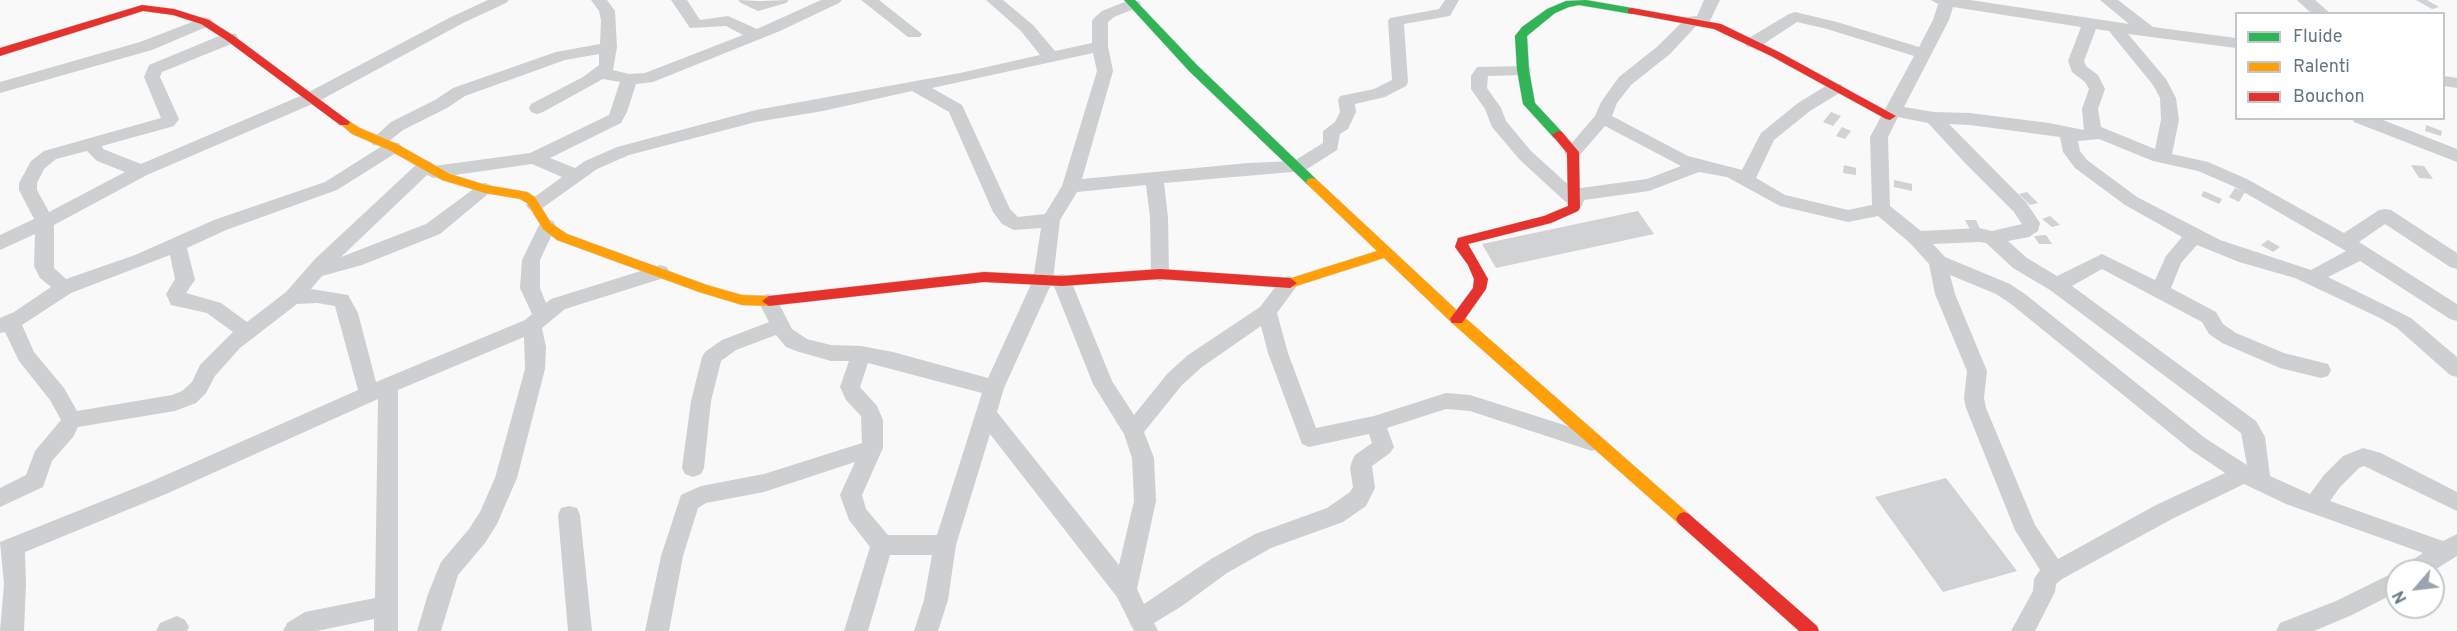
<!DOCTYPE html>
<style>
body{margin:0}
#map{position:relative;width:2457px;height:631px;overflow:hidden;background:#f9f9f9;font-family:Overpass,sans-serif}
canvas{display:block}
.legend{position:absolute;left:2235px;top:12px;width:210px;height:108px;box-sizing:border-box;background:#fff;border:2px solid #c1c8cd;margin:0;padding:8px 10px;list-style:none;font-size:18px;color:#657683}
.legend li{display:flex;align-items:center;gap:12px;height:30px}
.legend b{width:30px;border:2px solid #c1c8cd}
.north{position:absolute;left:2385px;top:559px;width:60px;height:60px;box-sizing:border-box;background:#fff;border:2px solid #c1c8cd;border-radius:50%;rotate:242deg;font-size:16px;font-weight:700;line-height:24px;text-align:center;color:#657683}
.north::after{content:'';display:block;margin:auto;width:21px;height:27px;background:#99a4ac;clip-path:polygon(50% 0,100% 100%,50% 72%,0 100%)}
</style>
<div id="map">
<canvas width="2457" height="631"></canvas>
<ul class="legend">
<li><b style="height:8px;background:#30b455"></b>Fluide</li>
<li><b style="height:8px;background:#ff9f0a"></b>Ralenti</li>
<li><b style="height:8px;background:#e5322d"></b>Bouchon</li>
</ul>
<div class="north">N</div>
</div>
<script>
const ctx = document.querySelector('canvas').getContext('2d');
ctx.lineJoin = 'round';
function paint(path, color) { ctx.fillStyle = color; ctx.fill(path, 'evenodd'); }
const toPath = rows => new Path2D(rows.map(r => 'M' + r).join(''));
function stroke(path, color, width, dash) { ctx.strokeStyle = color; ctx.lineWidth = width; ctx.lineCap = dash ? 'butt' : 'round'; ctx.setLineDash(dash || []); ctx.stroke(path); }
paint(toPath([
 [2416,0,2427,0,2439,7,2432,9],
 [1831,112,1841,116,1833,126,1823,122],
 [2426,125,2442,131,2441,136,2425,131],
 [1842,127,1851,131,1845,139,1836,136],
 [1844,165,1856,168,1856,175,1843,173],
 [2411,165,2424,166,2433,179,2419,178],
 [1894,180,1912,184,1912,191,1894,187],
 [2235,188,2245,192,2239,202,2229,197],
 [2204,191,2222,199,2219,204,2201,196],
 [2027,192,2038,203,2030,205,2019,194],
 [1638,211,1654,234,1496,268,1482,244],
 [2050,216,2060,225,2052,227,2042,219],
 [1965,220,1976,220,1982,233,1972,233],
 [2046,235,2052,244,2039,244,2034,236],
 [2268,240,2280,247,2273,252,2261,245],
 [1946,478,2017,571,1943,592,1875,497]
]), '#d0d2d3');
const fast = toPath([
 [1124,0,1135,0,1197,65,1316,179,1318,182,1316,185,1308,185,1189,71,1124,0],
 [1586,0,1632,8,1637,11,1632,14,1579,5,1569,7,1555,13,1527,36,1529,70,1535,103,1562,132,1564,135,1558,139,1554,138,1523,104,1517,70,1515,36,1522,27,1547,9,1566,1,1586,0]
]);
const slow = toPath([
 [344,118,360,128,397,144,450,174,486,185,527,192,535,197,551,223,567,234,707,285,742,295,769,296,776,301,769,306,742,305,699,292,557,240,543,229,527,203,520,199,485,193,442,180,389,150,352,134,338,122,344,118],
 [1312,178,1316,179,1462,315,1689,514,1692,519,1689,524,1684,526,1679,524,1452,323,1384,258,1290,288,1285,286,1283,283,1285,280,1377,251,1308,185,1306,182,1308,179,1312,178]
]);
const jam = toPath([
 [142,5,174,9,209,20,234,36,350,122,348,125,340,125,226,40,201,24,173,15,143,11,0,56,0,48,142,5],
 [1632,8,1721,24,1779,52,1896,116,1890,120,1886,119,1771,56,1714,29,1628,13,1628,9,1632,8],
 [1558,131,1562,132,1579,152,1580,208,1578,211,1551,223,1468,244,1488,279,1486,289,1462,323,1452,323,1450,319,1473,288,1474,279,1468,265,1455,247,1458,238,1544,216,1568,206,1567,153,1552,135,1558,131],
 [1160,269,1290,278,1297,283,1290,288,1160,279,1062,286,984,282,769,306,762,301,769,296,984,272,1062,276,1160,269],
 [1684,512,1689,514,1817,626,1819,631,1799,631,1679,524,1676,519,1679,514,1684,512]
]);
stroke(fast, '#d5d6d7', 1);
stroke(slow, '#d5d6d7', 1);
stroke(jam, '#d5d6d7', 1);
paint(toPath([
 [488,0,509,0,506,3,463,23,317,102,147,175,54,225,54,268,66,279,135,255,214,220,325,182,382,146,373,145,370,141,391,122,435,100,453,88,556,52,600,44,601,20,599,11,591,0,607,0,615,11,617,47,613,70,629,74,645,73,743,35,726,26,690,28,671,0,687,0,700,20,728,16,757,29,821,0,842,0,839,3,780,31,653,82,636,84,627,112,621,123,550,158,575,168,585,161,617,147,756,110,960,73,1040,55,1021,31,986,0,1003,0,1033,25,1055,51,1092,43,1092,21,1094,18,1102,11,1127,1,1139,1,1141,4,1139,7,1114,17,1108,22,1108,46,1113,71,1082,179,1248,163,1294,161,1323,143,1323,131,1335,122,1340,112,1338,100,1340,96,1374,89,1392,80,1388,21,1390,18,1439,9,1445,0,1459,0,1450,16,1404,24,1408,82,1406,86,1385,97,1355,104,1356,112,1348,129,1340,134,1337,150,1304,171,1164,183,1168,217,1169,274,1167,279,1160,281,1153,279,1151,274,1150,217,1146,185,1077,192,1060,220,1053,280,1004,388,997,412,1119,565,1134,501,1132,458,1124,434,1093,384,1052,281,1055,276,1062,274,1069,276,1112,381,1134,415,1168,373,1188,355,1260,307,1282,278,1289,276,1296,278,1299,283,1277,313,1288,353,1316,428,1374,416,1446,393,1470,395,1599,436,1603,442,1599,448,1592,451,1470,411,1446,409,1387,428,1394,447,1390,453,1372,466,1375,488,1366,506,1343,522,1271,548,1227,573,1182,606,1154,623,1158,631,1134,631,1117,597,990,434,956,545,948,600,938,631,914,631,924,600,932,555,890,555,868,631,844,631,870,547,849,520,840,495,855,462,764,492,706,503,698,508,683,556,669,631,645,631,661,556,681,495,701,486,764,474,862,443,861,416,846,400,840,387,849,361,831,361,796,351,786,347,776,335,736,350,721,361,711,401,704,468,701,474,693,477,685,474,682,468,691,401,702,357,705,352,722,340,769,322,758,301,761,296,768,294,775,296,792,329,807,339,831,345,861,346,893,352,988,378,1033,280,1041,228,1014,230,1002,224,993,212,949,112,912,91,823,111,756,122,629,155,597,169,541,209,535,211,529,209,526,205,529,201,562,177,532,164,434,178,427,175,341,257,426,224,479,185,485,183,491,185,494,189,440,234,362,265,322,276,311,289,348,295,358,313,376,382,525,320,532,314,520,288,522,260,541,221,547,219,553,221,556,226,540,260,540,288,546,303,551,299,660,265,667,267,669,272,667,277,565,309,542,328,546,347,545,369,517,478,497,524,485,543,458,575,441,631,417,631,428,594,441,562,469,529,480,512,495,478,525,369,524,337,398,390,398,631,374,631,374,619,317,631,283,631,287,623,305,612,375,598,378,399,166,494,25,552,26,584,24,631,0,631,4,584,0,542,150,482,358,390,335,306,317,303,297,304,240,348,215,376,206,393,196,403,175,411,78,427,73,437,52,461,43,487,0,507,0,488,26,475,35,451,61,420,50,400,19,361,5,332,0,333,0,318,14,312,51,287,40,278,34,266,35,234,0,250,0,235,34,219,19,190,19,183,31,161,44,151,161,118,144,77,149,65,224,34,236,34,238,38,236,42,162,72,160,77,179,119,174,126,102,146,103,149,141,164,305,94,451,17,488,0],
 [1093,53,1097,71,1062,186,1045,214,1018,217,1010,209,962,105,932,88,1093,53],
 [599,54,599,65,583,77,531,104,529,108,531,112,537,114,543,112,603,79,620,82,609,115,530,153,434,166,431,162,425,160,419,162,315,259,286,292,247,322,221,303,186,293,195,280,187,248,226,230,337,190,399,151,402,147,399,143,388,142,403,130,447,108,465,96,565,60,599,54],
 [87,151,97,161,125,172,49,212,37,190,37,183,44,169,56,159,87,151],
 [170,255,175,279,166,294,171,305,207,313,233,332,200,365,192,382,182,391,172,395,77,411,64,388,34,352,22,325,71,293,170,255],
 [1261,326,1268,353,1302,444,1309,447,1369,434,1372,443,1355,455,1352,461,1350,468,1353,487,1350,492,1327,508,1255,534,1211,559,1144,604,1137,589,1156,501,1154,458,1144,432,1182,385,1202,367,1261,326],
 [868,363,982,393,937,535,888,535,866,509,862,495,883,448,883,420,877,406,860,387,868,363],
 [738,0,760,1,789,0,786,3,758,11,741,3,738,0],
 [861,0,879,0,922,34,920,37,908,37,861,0],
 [1704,0,1720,0,1708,25,1697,25,1670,54,1631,85,1617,103,1612,116,1688,156,1742,170,1761,133,1798,103,1829,84,1841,84,1843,88,1841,92,1810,111,1774,140,1756,178,1785,195,1848,210,1872,205,1870,137,1914,56,1827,29,1797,22,1759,47,1747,47,1745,43,1747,39,1789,14,1795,12,1837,22,1919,47,1933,20,1938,4,1931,0,1970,0,2129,24,2100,0,2118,0,2153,27,2236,38,2236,48,2128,34,2166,79,2176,98,2179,120,2172,154,2208,162,2247,179,2344,233,2379,210,2385,209,2391,210,2457,253,2457,269,2450,267,2385,224,2359,242,2457,304,2457,321,2450,319,2360,261,2328,277,2411,318,2457,357,2457,377,2450,375,2397,328,2380,318,2295,278,2239,262,2197,245,2181,263,2171,288,2216,312,2223,324,2236,333,2284,353,2328,364,2331,370,2328,376,2321,378,2280,368,2222,343,2209,334,2202,322,2102,269,2072,286,2256,421,2265,437,2270,476,2310,494,2324,475,2343,456,2363,448,2381,453,2457,492,2457,511,2364,466,2359,468,2340,487,2330,501,2443,541,2457,534,2457,556,2433,571,2403,571,2406,564,2423,553,2286,504,2244,484,2172,519,2062,579,2056,584,2055,592,2035,631,2011,631,2033,591,2034,579,2040,570,2015,530,1966,408,1964,398,1967,371,1935,294,1929,264,1910,243,1878,216,1848,222,1780,206,1727,177,1699,172,1649,191,1584,200,1582,206,1576,208,1570,206,1519,159,1492,127,1485,109,1471,89,1471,76,1477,67,1529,66,1531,70,1529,74,1523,75,1488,76,1487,88,1501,108,1506,121,1531,151,1573,189,1647,179,1681,166,1605,126,1579,156,1573,158,1567,156,1564,152,1595,116,1601,102,1619,77,1658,46,1687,17,1697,16,1704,0],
 [1953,7,2081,27,2068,61,2072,72,2085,82,2089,89,2082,109,2084,130,2049,123,1970,113,1934,112,1904,107,1949,20,1953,7],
 [2096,29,2109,31,2153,85,2160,98,2161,120,2155,149,2101,127,2098,109,2105,89,2098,75,2086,66,2084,61,2096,29],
 [1898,117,1928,123,1965,163,2014,212,2022,224,1992,231,1979,228,1921,231,1890,206,1888,137,1898,117],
 [1949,124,1970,125,2060,137,2063,152,2075,168,2125,205,2182,237,2166,256,2155,280,2102,254,2057,276,2027,258,2008,241,2029,237,2038,231,2040,223,2026,202,1949,124],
 [2099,139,2153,161,2198,171,2235,187,2346,251,2311,270,2220,240,2137,197,2087,160,2080,151,2078,141,2099,139],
 [1979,242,1986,243,2013,268,2050,290,2241,433,2247,465,2205,438,2025,294,2010,284,1945,257,1933,244,1979,242],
 [1950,275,1996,294,2011,304,2191,450,2225,473,2156,505,2058,559,2035,525,1986,408,1984,398,1987,371,1955,294,1950,275],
 [2297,0,2315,0,2331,14,2312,14,2297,0],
 [205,17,211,19,213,22,211,25,152,50,0,93,0,82,140,42,205,17],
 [2444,76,2457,78,2457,88,2444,86,2444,76],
 [2352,118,2378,118,2457,149,2457,162,2354,122,2352,118],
 [569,506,577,508,580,515,592,631,568,631,558,515,561,508,569,506],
 [2397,571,2397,592,2352,615,2314,631,2276,631,2280,623,2336,601,2397,571],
 [177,616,185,620,189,627,187,631,156,631,160,623,177,616]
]), '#cecfd0');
paint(fast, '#30b455');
paint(slow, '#ff9f0a');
paint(jam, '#e5322d');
</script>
